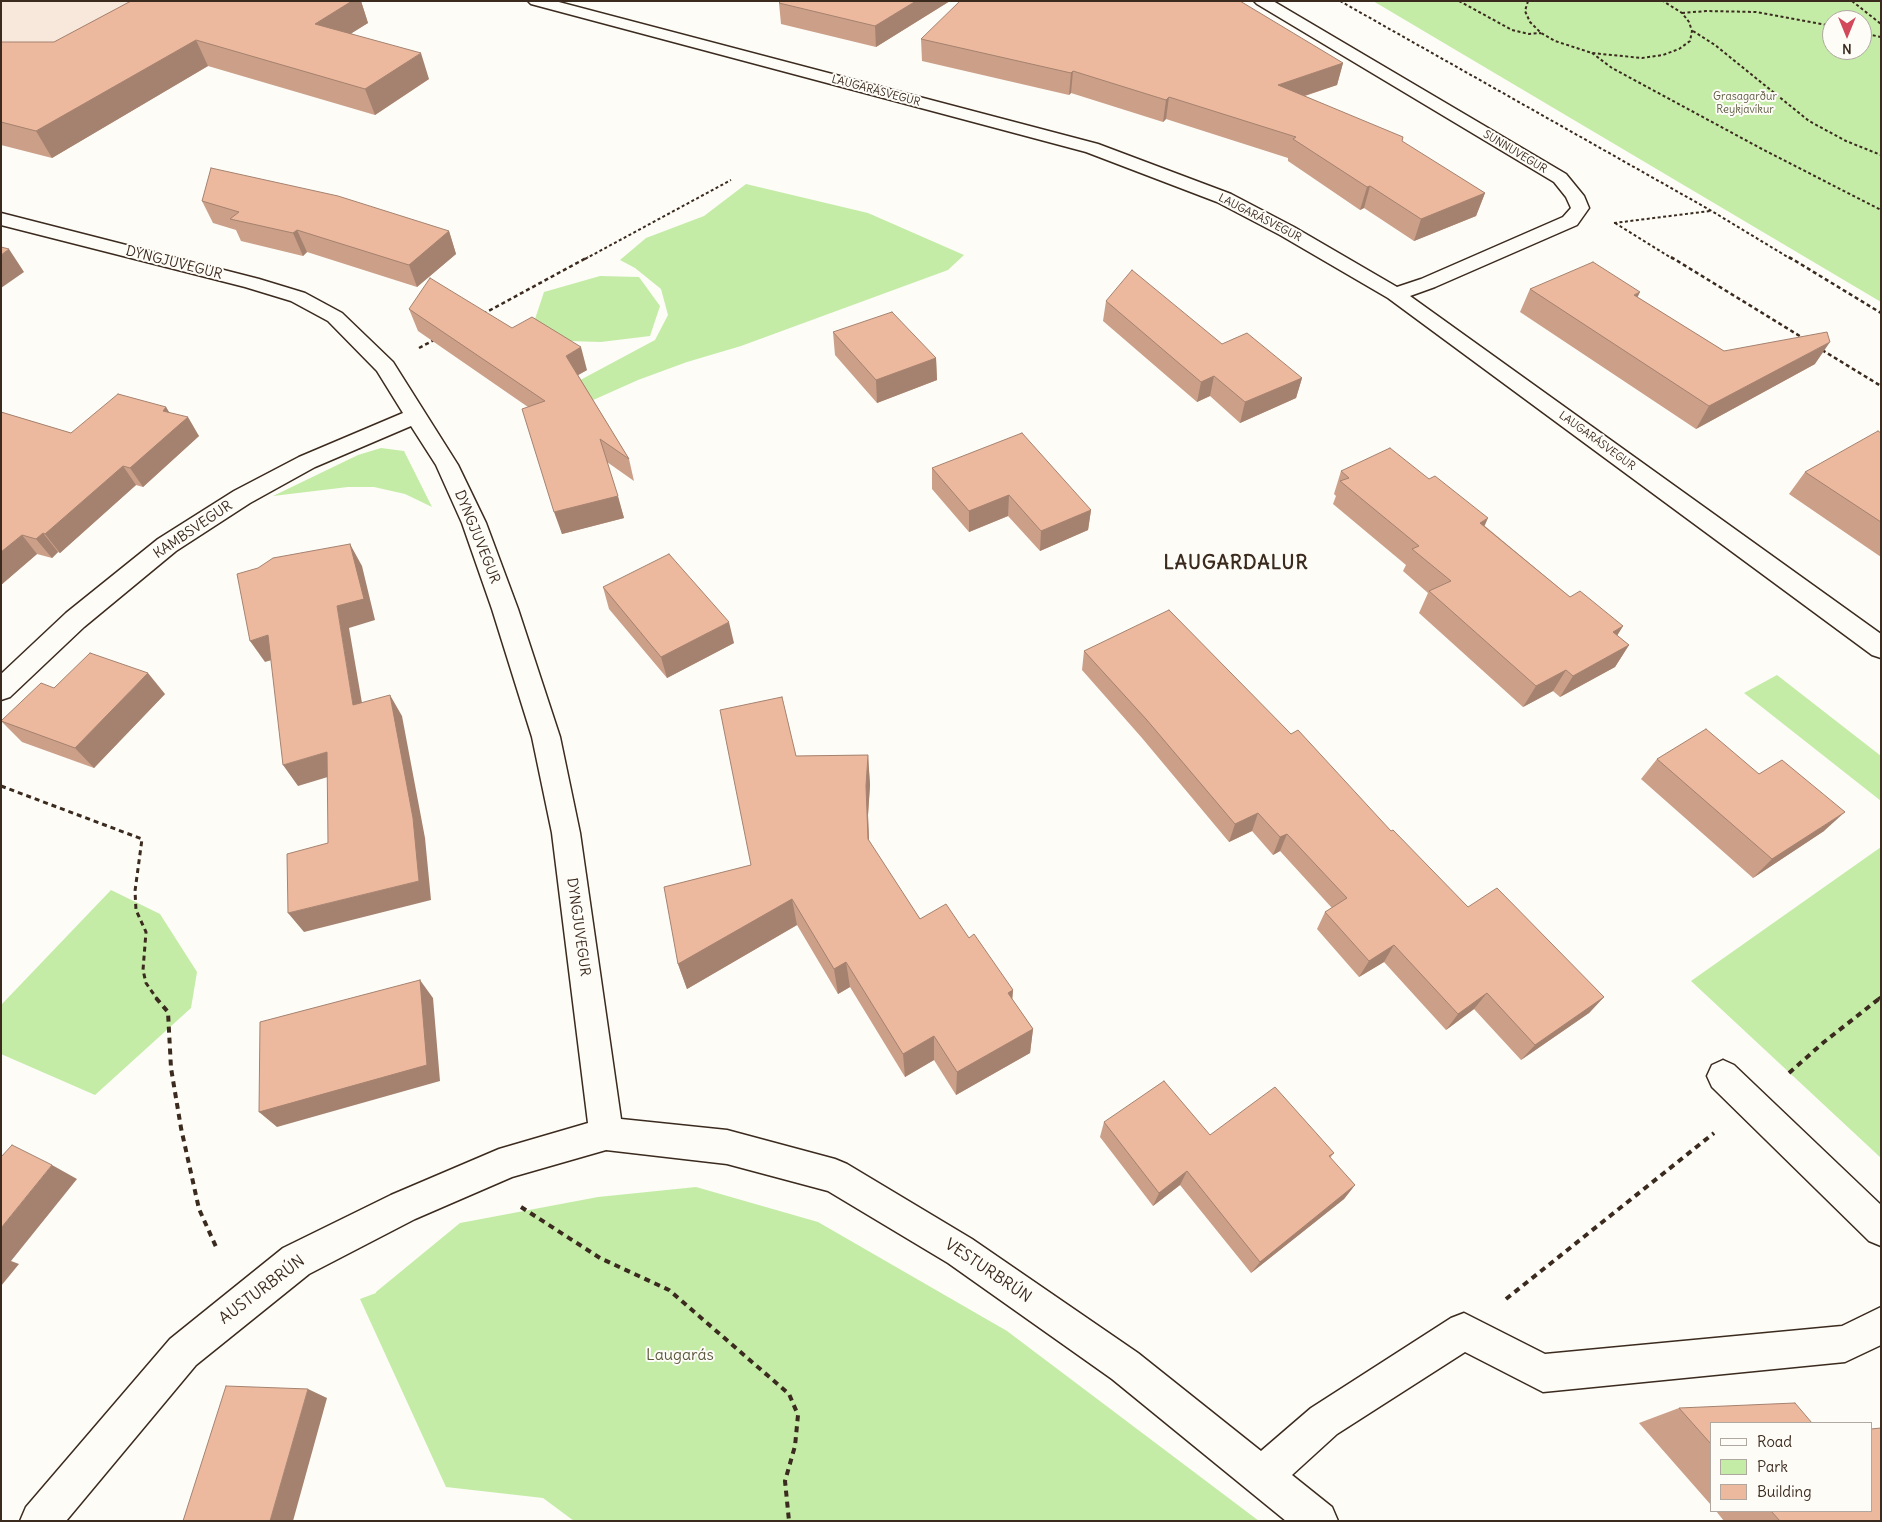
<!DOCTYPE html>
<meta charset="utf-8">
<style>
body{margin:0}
#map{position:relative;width:1882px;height:1522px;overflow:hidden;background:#fdfcf7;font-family:Delius,sans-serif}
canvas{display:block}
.frame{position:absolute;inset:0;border:2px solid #3b2a1e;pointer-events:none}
.legend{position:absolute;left:1710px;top:1422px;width:162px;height:90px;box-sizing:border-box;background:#fdfcf7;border:1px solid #afa8a0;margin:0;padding:6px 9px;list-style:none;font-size:15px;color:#3b2a1e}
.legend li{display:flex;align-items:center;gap:10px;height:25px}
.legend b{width:25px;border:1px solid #afa8a0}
.north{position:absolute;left:1822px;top:10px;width:50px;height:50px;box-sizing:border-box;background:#fdfcf7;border:1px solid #afa8a0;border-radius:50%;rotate:180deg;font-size:14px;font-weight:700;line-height:20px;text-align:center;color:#3b2a1e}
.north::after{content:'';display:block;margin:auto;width:18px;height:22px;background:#d1495b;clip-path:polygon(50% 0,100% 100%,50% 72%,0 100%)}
</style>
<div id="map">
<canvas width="1882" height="1522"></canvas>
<div class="frame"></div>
<ul class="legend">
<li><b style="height:6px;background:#fdfcf7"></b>Road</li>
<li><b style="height:14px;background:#c4eca7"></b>Park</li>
<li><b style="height:14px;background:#ecb99e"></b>Building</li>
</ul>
<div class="north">N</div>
</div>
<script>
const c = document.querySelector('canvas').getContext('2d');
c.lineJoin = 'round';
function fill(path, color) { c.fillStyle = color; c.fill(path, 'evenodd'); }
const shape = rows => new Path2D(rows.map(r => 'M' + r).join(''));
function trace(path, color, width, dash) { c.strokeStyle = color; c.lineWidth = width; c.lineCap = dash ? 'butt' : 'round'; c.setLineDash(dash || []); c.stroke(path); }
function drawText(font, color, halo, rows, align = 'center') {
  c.font = font + ' Delius,sans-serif'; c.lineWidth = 4; c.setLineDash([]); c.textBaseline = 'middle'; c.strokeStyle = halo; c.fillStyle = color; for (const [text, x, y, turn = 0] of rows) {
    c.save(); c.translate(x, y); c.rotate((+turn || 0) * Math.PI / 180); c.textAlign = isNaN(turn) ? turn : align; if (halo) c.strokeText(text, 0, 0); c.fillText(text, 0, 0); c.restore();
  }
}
fill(shape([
 [1,1,192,1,1,109]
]), '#f8e8dc');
fill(shape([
 [1373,1,1881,1,1881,302],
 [1832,20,1862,20,1862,50,1832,50],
 [746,184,868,213,964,255,948,270,741,346,687,362,638,380,591,401,541,401,655,340,668,315,661,289,635,268,620,260,646,238,704,216],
 [600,276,639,277,660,306,650,336,601,342,568,341,533,325,544,292],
 [381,448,404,451,432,507,405,494,374,487,348,487,273,496,358,455],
 [1777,675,1881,756,1881,801,1744,693],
 [1881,847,1881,1158,1691,981],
 [111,890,160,914,197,972,191,1008,95,1095,1,1054,1,1005],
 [696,1187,818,1222,1007,1331,1259,1521,574,1521,543,1498,446,1487,360,1299,376,1293,376,1292,460,1223,598,1197]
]), '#c4eca7');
const minor = shape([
 [528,1,555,1,1098,144,1231,194,1294,227,1397,287,1421,279,1563,217,1571,208,1566,197,1554,182,1257,4,1254,1,1273,1,1566,174,1584,196,1589,208,1577,225,1435,287,1410,296,1881,634,1881,658,1872,655,1388,298,1280,235,1217,202,1086,152,531,4,528,1],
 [1,213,259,279,305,293,342,313,393,362,458,465,486,523,518,609,560,737,580,833,621,1119,727,1130,835,1159,847,1164,972,1239,1138,1353,1261,1451,1311,1408,1451,1318,1464,1313,1545,1354,1842,1326,1881,1307,1881,1345,1845,1362,1543,1392,1465,1352,1337,1434,1292,1475,1332,1507,1338,1521,1286,1521,1112,1379,948,1263,828,1191,727,1164,606,1150,512,1177,415,1219,309,1274,196,1365,66,1521,20,1521,26,1507,170,1339,283,1248,391,1195,499,1149,588,1123,552,833,532,737,492,609,462,523,436,465,411,426,315,467,250,503,176,551,84,627,10,697,1,700,1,674,66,613,158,539,234,491,299,457,403,413,377,371,328,321,291,301,245,287,1,225,1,213],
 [1723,1060,1734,1065,1881,1205,1881,1246,1869,1241,1712,1087,1707,1076,1712,1065,1723,1060]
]);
trace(minor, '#3b2a1e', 3);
trace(shape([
 [1340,1,1710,210,1791,259],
 [1459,1,1512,30,1529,34,1541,33],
 [1528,1,1525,11,1530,22,1541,33,1555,41,1592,53,1642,58,1663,55,1679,49,1690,41,1692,31,1689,22,1682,13,1663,1],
 [1852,1,1881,24],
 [1682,13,1706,11,1756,12,1832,26],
 [1693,31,1715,45,1809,121,1846,141,1881,155],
 [1862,33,1881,37],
 [1592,53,1612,68,1762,149,1881,210],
 [1614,223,1710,211],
 [1615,223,1673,259],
 [585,259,731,180]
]), '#3b2a1e', 2, [3, 2.5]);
trace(shape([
 [1671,257,1803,338],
 [1789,257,1881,313],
 [483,314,588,257],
 [419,348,436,339],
 [1822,350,1881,386]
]), '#3b2a1e', 2.5, [4, 3]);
trace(shape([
 [1,786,142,839,135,891,136,910,146,932,143,970,146,983,157,999],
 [1878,999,1881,997]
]), '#3b2a1e', 3, [5, 4]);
trace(shape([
 [156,998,168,1012,171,1068,181,1128,199,1209,217,1249],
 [1789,1073,1824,1042,1880,998],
 [521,1207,600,1258,669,1290,789,1394,798,1415,795,1446,785,1481,789,1521],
 [1506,1299,1714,1133]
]), '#3b2a1e', 4, [6, 5]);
fill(minor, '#fdfcf7');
fill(shape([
 [131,1,361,1,368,23,351,33,429,79,375,115,208,66,52,158,1,145,1,42,54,42],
 [781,1,950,1,876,47,781,24,779,3],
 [921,39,1343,63,1337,85,1305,96,1402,142,1485,193,1476,216,1414,241,1364,208,1360,210,1288,161,1288,158,1166,119,1163,122,1071,93,1069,95,922,61],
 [202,201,449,231,456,254,417,287,307,252,303,256,241,241,236,230,213,223],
 [1530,289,1637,297,1724,351,1815,364,1696,429,1520,312],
 [1106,301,1222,344,1302,378,1296,398,1240,423,1210,396,1197,402,1103,321],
 [409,309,512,328,587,370,578,375,629,459,634,481,607,462,624,518,562,534,528,407,418,331],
 [833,332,936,358,937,380,877,403,835,355],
 [166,407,169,412,199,436,143,487,136,485,60,553,58,552,52,558,37,554,1,585,1,412,71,433],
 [1881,433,1881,557,1789,494,1805,472],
 [932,468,1091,510,1088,530,1040,551,1008,516,969,532,932,489],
 [1341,471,1485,526,1570,597,1623,626,1617,636,1629,645,1615,667,1560,697,1553,691,1523,707,1419,613,1428,593,1403,571,1406,565,1333,504,1336,496,1334,494],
 [603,587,734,643,667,678,609,609],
 [1084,651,1291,734,1468,907,1604,997,1589,1013,1521,1060,1474,1009,1446,1030,1384,962,1359,977,1317,929,1325,912,1332,908,1280,851,1273,855,1252,831,1229,842,1142,738,1082,670],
 [54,688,165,694,94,768,22,742,1,721],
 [868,755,870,785,868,815,869,842,920,919,969,938,1013,990,1012,999,1033,1029,1030,1053,956,1095,934,1060,905,1077,850,987,838,994,797,925,687,989,678,964,751,865,796,756],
 [1657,759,1824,831,1753,878,1641,779],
 [1104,1122,1210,1135,1334,1153,1330,1158,1355,1185,1344,1199,1251,1273,1180,1185,1153,1206,1100,1137],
 [1679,1408,1711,1423,1711,1505,1639,1423],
 [1716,1511,1871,1511,1881,1521,1724,1521]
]), '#cb9f88');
fill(shape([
 [352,1,361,1,368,23,325,50,315,24],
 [916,1,950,1,876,47,875,26],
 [196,40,208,66,52,158,36,131],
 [421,53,429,79,375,115,365,89],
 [1343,63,1337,85,1273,106,1278,85],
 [1073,71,1071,93,1069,95,1071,73],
 [1169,97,1166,119,1163,122,1166,100],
 [1370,186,1364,208,1360,210,1367,187],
 [1485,193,1476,216,1414,241,1421,219],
 [297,230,307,252,303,256,293,233],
 [449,231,456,254,417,287,409,265],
 [9,249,24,272,1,288,1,255],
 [1640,292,1629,315,1634,295],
 [1830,342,1815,364,1696,429,1709,406],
 [581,347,587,370,573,378,566,356],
 [936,358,937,380,877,403,876,380],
 [1214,376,1210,396,1197,402,1201,382],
 [1302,378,1296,398,1240,423,1245,402],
 [166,407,177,426,188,417,199,436,143,487,130,468,163,411],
 [123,466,136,485,60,553,45,534],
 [1009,495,1008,516,969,532,969,511],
 [618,496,624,518,562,534,554,512],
 [1091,510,1088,530,1040,551,1041,531],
 [1488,518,1478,541,1480,523],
 [43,533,58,552,52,558,36,539],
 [22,535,37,554,1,585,1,552],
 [350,544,362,566,375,620,349,628,366,726,353,705,337,606],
 [729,622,734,643,667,678,661,657],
 [1623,626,1609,648,1613,632],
 [268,635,282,657,265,662,250,641],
 [1629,645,1615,667,1560,697,1573,676],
 [1566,670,1553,691,1523,707,1536,686],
 [148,673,165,694,94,768,75,748],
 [390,695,402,716,425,838,431,900,304,932,288,913,419,881],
 [327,752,341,773,298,786,283,765],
 [868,755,870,785,868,815,870,867,868,839,866,786],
 [1845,812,1824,831,1753,878,1772,859],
 [1258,813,1252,831,1229,842,1235,824],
 [1287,834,1280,851,1273,855,1280,837],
 [792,899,797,925,687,989,678,964],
 [1394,945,1384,962,1359,977,1369,961],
 [846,962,850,987,838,994,834,969],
 [420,980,433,998,440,1081,277,1127,259,1112],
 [1013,990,1011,1015,1008,993],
 [1487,993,1474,1009,1446,1030,1458,1014],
 [1604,997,1589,1013,1521,1060,1535,1045],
 [1033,1029,1030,1053,956,1095,957,1072],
 [934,1036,934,1060,905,1077,903,1054],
 [52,1165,77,1179,11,1261,19,1264,1,1286,1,1228],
 [1187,1171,1180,1185,1153,1206,1159,1193],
 [1355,1185,1344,1199,1251,1273,1260,1262],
 [308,1389,327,1398,293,1521,270,1521]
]), '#a5826f');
const building = shape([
 [131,1,352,1,315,24,421,53,365,89,196,40,36,131,1,122,1,42,54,42,131,1],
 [781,1,916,1,875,26,779,3,781,1],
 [960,1,1240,1,1343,63,1278,85,1403,137,1402,141,1485,193,1421,219,1370,186,1367,187,1293,139,1296,137,1169,97,1166,100,1073,71,1071,73,921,39,960,1],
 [211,168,338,196,449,231,409,265,297,230,293,233,230,219,239,212,202,201,211,168],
 [1,247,9,249,1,255,1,247],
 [1593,262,1640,292,1634,295,1724,351,1827,332,1830,342,1709,406,1530,289,1593,262],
 [1132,270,1222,344,1247,333,1302,378,1245,402,1214,376,1201,382,1106,301,1132,270],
 [430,278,512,328,532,317,581,347,566,356,629,459,600,439,618,496,554,512,522,409,545,401,409,309,430,278],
 [892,312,936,358,876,380,833,332,892,312],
 [118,394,166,407,163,411,188,417,130,468,123,466,45,534,43,533,36,539,22,535,1,552,1,412,71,433,118,394],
 [1878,431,1881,433,1881,522,1805,472,1878,431],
 [1022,433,1091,510,1041,531,1009,495,969,511,932,468,1022,433],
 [1390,448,1429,479,1435,476,1488,518,1480,523,1570,597,1580,591,1623,626,1613,632,1629,645,1573,676,1566,670,1536,686,1429,591,1451,581,1412,549,1419,546,1340,481,1349,478,1341,471,1390,448],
 [350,544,364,599,337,606,353,705,390,695,413,818,419,881,288,913,287,854,328,843,327,752,283,765,268,635,250,641,237,574,258,568,273,558,350,544],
 [669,554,729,622,661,657,603,587,669,554],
 [1169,610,1291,734,1298,730,1391,831,1393,830,1468,907,1497,888,1604,997,1535,1045,1487,993,1458,1014,1394,945,1369,961,1325,912,1347,898,1287,834,1280,837,1258,813,1235,824,1146,719,1084,651,1169,610],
 [90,653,148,673,75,748,1,721,41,683,54,688,90,653],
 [782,697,796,756,868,755,866,786,868,839,920,919,946,904,969,938,974,934,1013,990,1008,993,1033,1029,957,1072,934,1036,903,1054,846,962,834,969,792,899,678,964,664,887,751,865,720,710,782,697],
 [1706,729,1759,774,1782,760,1845,812,1772,859,1657,759,1706,729],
 [420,980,427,1065,259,1112,260,1022,420,980],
 [1164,1081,1210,1135,1275,1087,1334,1153,1329,1156,1355,1185,1260,1262,1187,1171,1159,1193,1104,1122,1164,1081],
 [12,1145,52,1165,1,1228,1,1157,12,1145],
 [226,1386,308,1389,270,1521,183,1521,226,1386],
 [1795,1403,1812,1423,1711,1423,1711,1444,1679,1408,1795,1403],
 [1881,1428,1881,1521,1780,1521,1771,1511,1871,1511,1871,1429,1881,1428]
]);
fill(building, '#ecb99e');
trace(building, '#a5826f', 1);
drawText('11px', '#3b2a1e', '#fdfcf7', [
 ["LAUGARÁSVEGUR",876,91,15],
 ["SUNNUVEGUR",1515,152,31],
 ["LAUGARÁSVEGUR",1260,218,27],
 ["LAUGARÁSVEGUR",1597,441,36]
]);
drawText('11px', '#5d5a40', '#fdfcf7', [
 ["Grasagarður",1745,97],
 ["Reykjavíkur",1745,110]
]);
drawText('14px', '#3b2a1e', '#fdfcf7', [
 ["DYNGJUVEGUR",174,263,14],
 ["KAMBSVEGUR",193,530,-34],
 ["DYNGJUVEGUR",477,537,68],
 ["DYNGJUVEGUR",578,927,82]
]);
drawText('16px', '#3b2a1e', '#fdfcf7', [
 ["VESTURBRÚN",988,1271,34],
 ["AUSTURBRÚN",262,1290,-37]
]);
drawText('16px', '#5d5a40', '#fdfcf7', [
 ["Laugarás",680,1355]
]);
c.letterSpacing = '1px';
drawText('bold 19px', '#3b2a1e', '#fdfcf7', [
 ["LAUGARDALUR",1236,564]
]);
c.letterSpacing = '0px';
</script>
